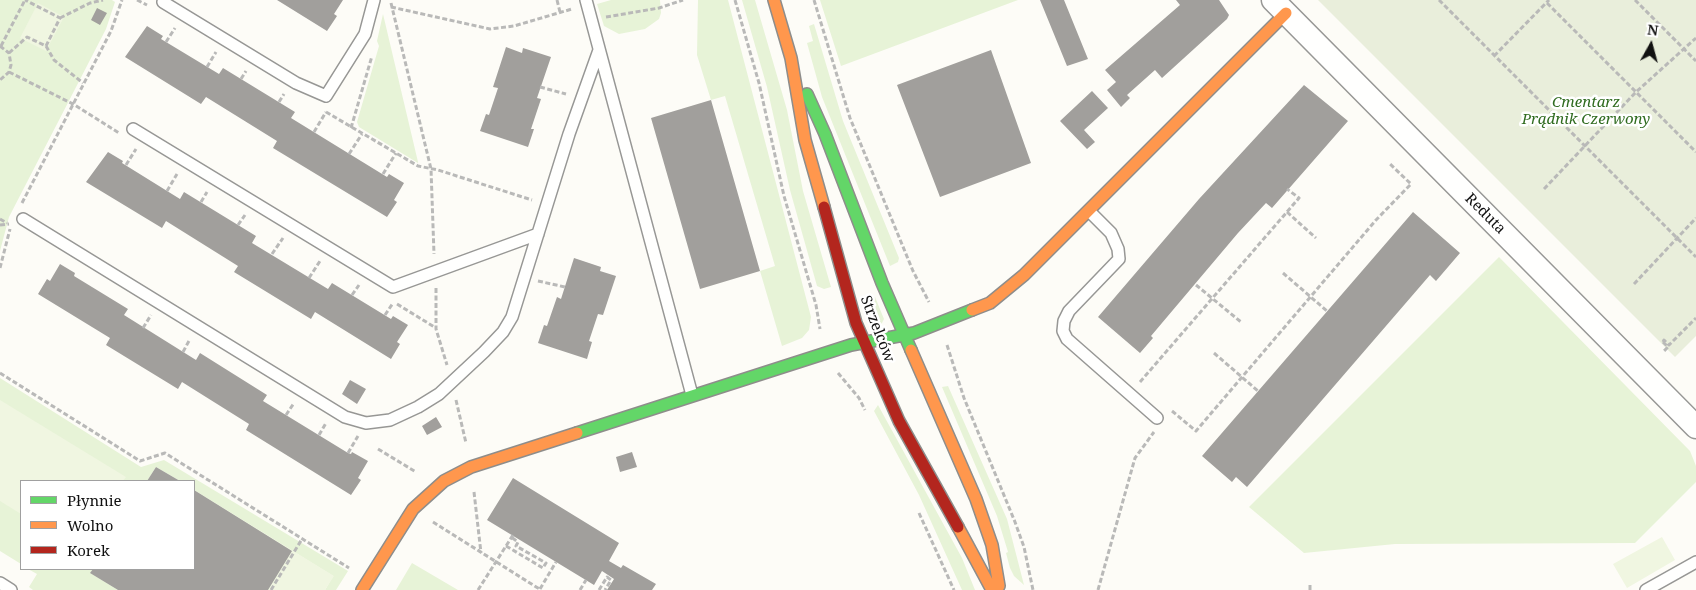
<!DOCTYPE html>
<meta charset="utf-8">
<style>
body{margin:0}
#map{position:relative;width:1696px;height:590px;overflow:hidden;background:#fdfcf7;font-family:"Noto Serif",serif}
canvas{display:block}
.legend{position:absolute;left:20px;top:480px;width:175px;height:90px;box-sizing:border-box;background:#fff;border:1px solid #a0a0a0;margin:0;padding:6px 9px;list-style:none;font-size:15px;color:#111}
.legend li{display:flex;align-items:center;gap:10px;height:25px}
.legend b{width:25px;border:1px solid #a0a0a0}
.north{position:absolute;left:1626px;top:20px;width:50px;height:50px;-webkit-text-stroke:4px #fff;paint-order:stroke;rotate:7deg;font-size:14px;font-weight:700;line-height:20px;text-align:center;color:#111}
.north::after{content:'';display:block;margin:auto;width:18px;height:22px;background:#111;clip-path:polygon(50% 0,100% 100%,50% 72%,0 100%)}
</style>
<div id="map">
<canvas width="1696" height="590"></canvas>
<ul class="legend">
<li><b style="height:6px;background:#63d668"></b>Płynnie</li>
<li><b style="height:6px;background:#ff974d"></b>Wolno</li>
<li><b style="height:6px;background:#b3261e"></b>Korek</li>
</ul>
<div class="north">N</div>
</div>
<script>
const c = document.querySelector('canvas').getContext('2d');
c.lineJoin = 'round';
function fill(path, color) { c.fillStyle = color; c.fill(path, 'evenodd'); }
const shape = rows => new Path2D(rows.map(r => 'M' + r).join(''));
function trace(path, color, width, dash) { c.strokeStyle = color; c.lineWidth = width; c.lineCap = dash ? 'butt' : 'round'; c.setLineDash(dash || []); c.stroke(path); }
function drawText(font, color, halo, rows, align = 'center') {
  c.font = font + ' "Noto Serif",serif'; c.lineWidth = 5; c.setLineDash([]); c.textBaseline = 'middle'; c.strokeStyle = halo; c.fillStyle = color; for (const [text, x, y, turn = 0] of rows) {
    c.save(); c.translate(x, y); c.rotate((+turn || 0) * Math.PI / 180); c.textAlign = isNaN(turn) ? turn : align; if (halo) c.strokeText(text, 0, 0); c.fillText(text, 0, 0); c.restore();
  }
}
fill(shape([
 [0,0,112,0,115,2,106,29,9,217,0,251],
 [611,0,660,0,661,13,659,19,645,29,619,34,604,26,597,4],
 [698,0,728,0,811,317,809,330,802,338,782,346,760,271,775,266,725,96,711,100,697,55],
 [742,0,755,0,787,110,803,191,831,287,824,289,817,286,790,190,767,87],
 [820,0,1018,0,841,66],
 [383,14,418,162,418,163,359,127,357,122,379,46,377,41],
 [814,24,843,121,899,258,898,262,890,266,822,97,807,43,813,41,809,26],
 [1499,257,1690,451,1696,466,1696,482,1635,543,1395,544,1304,553,1249,507],
 [875,297,884,319,880,327,873,328,870,325,862,302],
 [0,378,141,467,164,460,348,571,336,590,325,590,333,576,194,490,194,481,180,481,156,467,147,481,21,481,21,564,0,551],
 [948,386,1007,519,1024,585,1014,576,1010,568,1006,553,1008,552,997,516,942,387],
 [878,405,962,558,975,590,962,590,919,495,874,411],
 [412,563,458,590,396,590],
 [28,569,93,569,91,573,118,590,33,590,29,587,37,574]
]), '#e7f3d7');
fill(shape([
 [1318,0,1696,0,1696,336,1675,357]
]), '#e9eedb');
fill(shape([
 [38,3,64,17,46,51,20,38],
 [0,400,126,477,123,481,21,481,21,514,0,501],
 [194,490,334,576,325,590,118,590,90,573,93,569,194,569],
 [1662,537,1675,560,1627,588,1613,564]
]), '#f0f6e1');
fill(shape([
 [277,0,343,0,334,14,337,16,327,31],
 [1040,0,1064,0,1088,59,1067,66],
 [1176,0,1219,0,1229,15,1227,19,1162,78,1155,70,1127,95,1130,98,1121,107,1107,90,1116,82,1105,70,1180,5],
 [97,8,107,13,100,25,91,20],
 [147,26,163,36,161,39,219,74,223,68,295,112,291,118,387,177,389,174,404,183,394,200,397,202,387,217,273,148,277,141,206,97,201,104,125,57],
 [506,47,522,53,523,48,551,57,537,98,541,99,531,129,534,129,528,147,480,131,486,114,489,115,498,88,493,87],
 [991,50,1031,163,940,197,897,85],
 [1304,85,1348,121,1272,208,1266,203,1238,233,1151,336,1153,338,1140,353,1098,317,1199,199],
 [1092,91,1108,108,1084,130,1095,142,1087,149,1060,121],
 [711,100,760,271,700,289,651,118],
 [108,152,123,161,122,163,180,199,184,192,256,236,252,243,328,289,332,283,391,319,393,316,408,325,397,342,400,344,391,359,315,312,311,319,234,272,238,266,166,221,162,228,86,182],
 [1413,212,1460,253,1436,281,1430,275,1247,487,1236,477,1232,482,1202,456],
 [574,258,601,267,600,271,616,276,603,315,598,314,589,341,592,342,587,359,538,343,544,325,547,326,557,297,561,299],
 [60,264,75,273,74,276,128,309,124,315,196,360,200,353,267,395,263,401,348,453,351,454,352,452,368,461,358,478,361,480,351,495,246,430,249,424,182,382,178,389,106,345,110,338,38,294,47,279,50,281],
 [350,380,366,389,357,404,342,394],
 [436,417,442,427,427,435,422,426],
 [632,452,637,467,620,472,616,457],
 [156,467,180,481,147,481],
 [513,478,619,543,609,561,621,568,623,565,656,584,652,590,607,590,614,579,602,571,594,585,487,520],
 [194,490,292,551,268,590,118,590,90,573,93,569,194,569]
]), '#a19f9c');
const lane = shape([
 [586,0,692,395],
 [163,2,296,83,326,96,365,34,374,0],
 [133,129,393,287,538,234],
 [1089,211,1111,233,1118,249,1119,259,1069,311,1064,321,1063,331,1067,339,1157,418],
 [23,219,345,417,366,423,390,420,418,407,439,394,484,352,503,332,512,317,569,134,599,50],
 [0,583,11,590],
 [1646,590,1696,562]
]);
const street = shape([
 [1273,0,1696,427]
]);
const fast = shape([
 [807,94,825,134,882,283,911,350],
 [577,433,851,345,914,333,972,310]
]);
const slow = shape([
 [774,0,791,58,805,140,824,207],
 [972,310,990,303,1024,275,1286,13],
 [911,350,976,499,992,545,999,586],
 [958,527,992,590],
 [362,590,413,509,444,481,471,467,577,433]
]);
const jam = shape([
 [824,207,856,323,899,421,958,527]
]);
trace(lane, '#979795', 14);
trace(street, '#979795', 25);
trace(fast, '#8e8d8b', 14);
trace(slow, '#8e8d8b', 14);
trace(jam, '#8e8d8b', 14);
trace(shape([
 [137,0,147,5],
 [557,0,560,12],
 [735,0,759,83,784,196,816,305,820,329],
 [814,0,850,118,913,271,929,302],
 [1439,0,1696,257],
 [1635,0,1696,61],
 [391,3,431,169,434,254],
 [1547,3,1696,152],
 [391,7,490,29,514,26,572,9],
 [606,17,659,8,683,0],
 [60,18,90,3,103,0],
 [166,42,175,28],
 [0,46,9,53,11,65,9,72,0,80],
 [1,46,25,0],
 [46,46,54,60,83,83],
 [9,53,27,37,46,46,60,18,25,0],
 [1494,56,1549,0],
 [207,67,216,52],
 [9,72,73,104,119,133],
 [241,79,246,71],
 [540,87,566,94],
 [279,102,284,94],
 [326,112,418,166,438,170,532,200],
 [351,128,372,56],
 [314,132,326,112],
 [349,154,362,134],
 [126,165,136,149],
 [383,174,396,153],
 [1544,189,1636,92,1696,38],
 [167,191,177,174],
 [201,202,207,192],
 [22,203,111,31,122,0],
 [1287,212,1316,238],
 [0,219,7,223],
 [0,225,9,224],
 [238,225,245,215],
 [272,254,283,238],
 [0,268,10,229],
 [1283,273,1327,311],
 [309,278,320,261],
 [538,281,565,287],
 [1634,284,1696,218],
 [1196,285,1241,322],
 [436,288,436,329,447,365],
 [352,295,359,285],
 [397,304,436,328],
 [385,315,393,303],
 [143,328,151,315],
 [1663,342,1664,340,1669,345,1696,318],
 [1663,342,1668,347,1663,352],
 [947,345,964,398,1015,522,1024,547,1033,590],
 [183,352,190,339],
 [1214,353,1258,391],
 [0,373,140,461,165,453,349,568],
 [838,373,859,398,865,410],
 [1140,382,1299,198,1287,189],
 [456,400,466,443],
 [1172,411,1196,431,1376,220,1411,184,1390,164],
 [286,415,294,403],
 [319,435,326,423],
 [378,449,416,472],
 [348,453,358,436],
 [474,492,481,553],
 [919,513,954,590],
 [433,522,541,590],
 [506,546,543,568,546,563,516,546,518,542,511,537],
 [1310,585,1310,590],
 [540,589,556,562],
 [271,590,302,539],
 [478,590,513,535],
 [580,590,586,580],
 [599,590,607,577,611,580,605,590],
 [1098,590,1135,458,1154,432]
]), '#b9b9b8', 3, [5, 2.5]);
trace(lane, '#fffffe', 11);
trace(street, '#fffffe', 22);
trace(fast, '#63d668', 11);
trace(slow, '#ff974d', 11);
trace(jam, '#b3261e', 11);
drawText('italic 15px', '#2f6b1f', '#fff', [
 ["Cmentarz",1586,103],
 ["Prądnik Czerwony",1586,120]
]);
drawText('15px', '#111', '#fff', [
 ["Reduta",1485,214,45],
 ["Strzelców",877,329,69]
]);
</script>
